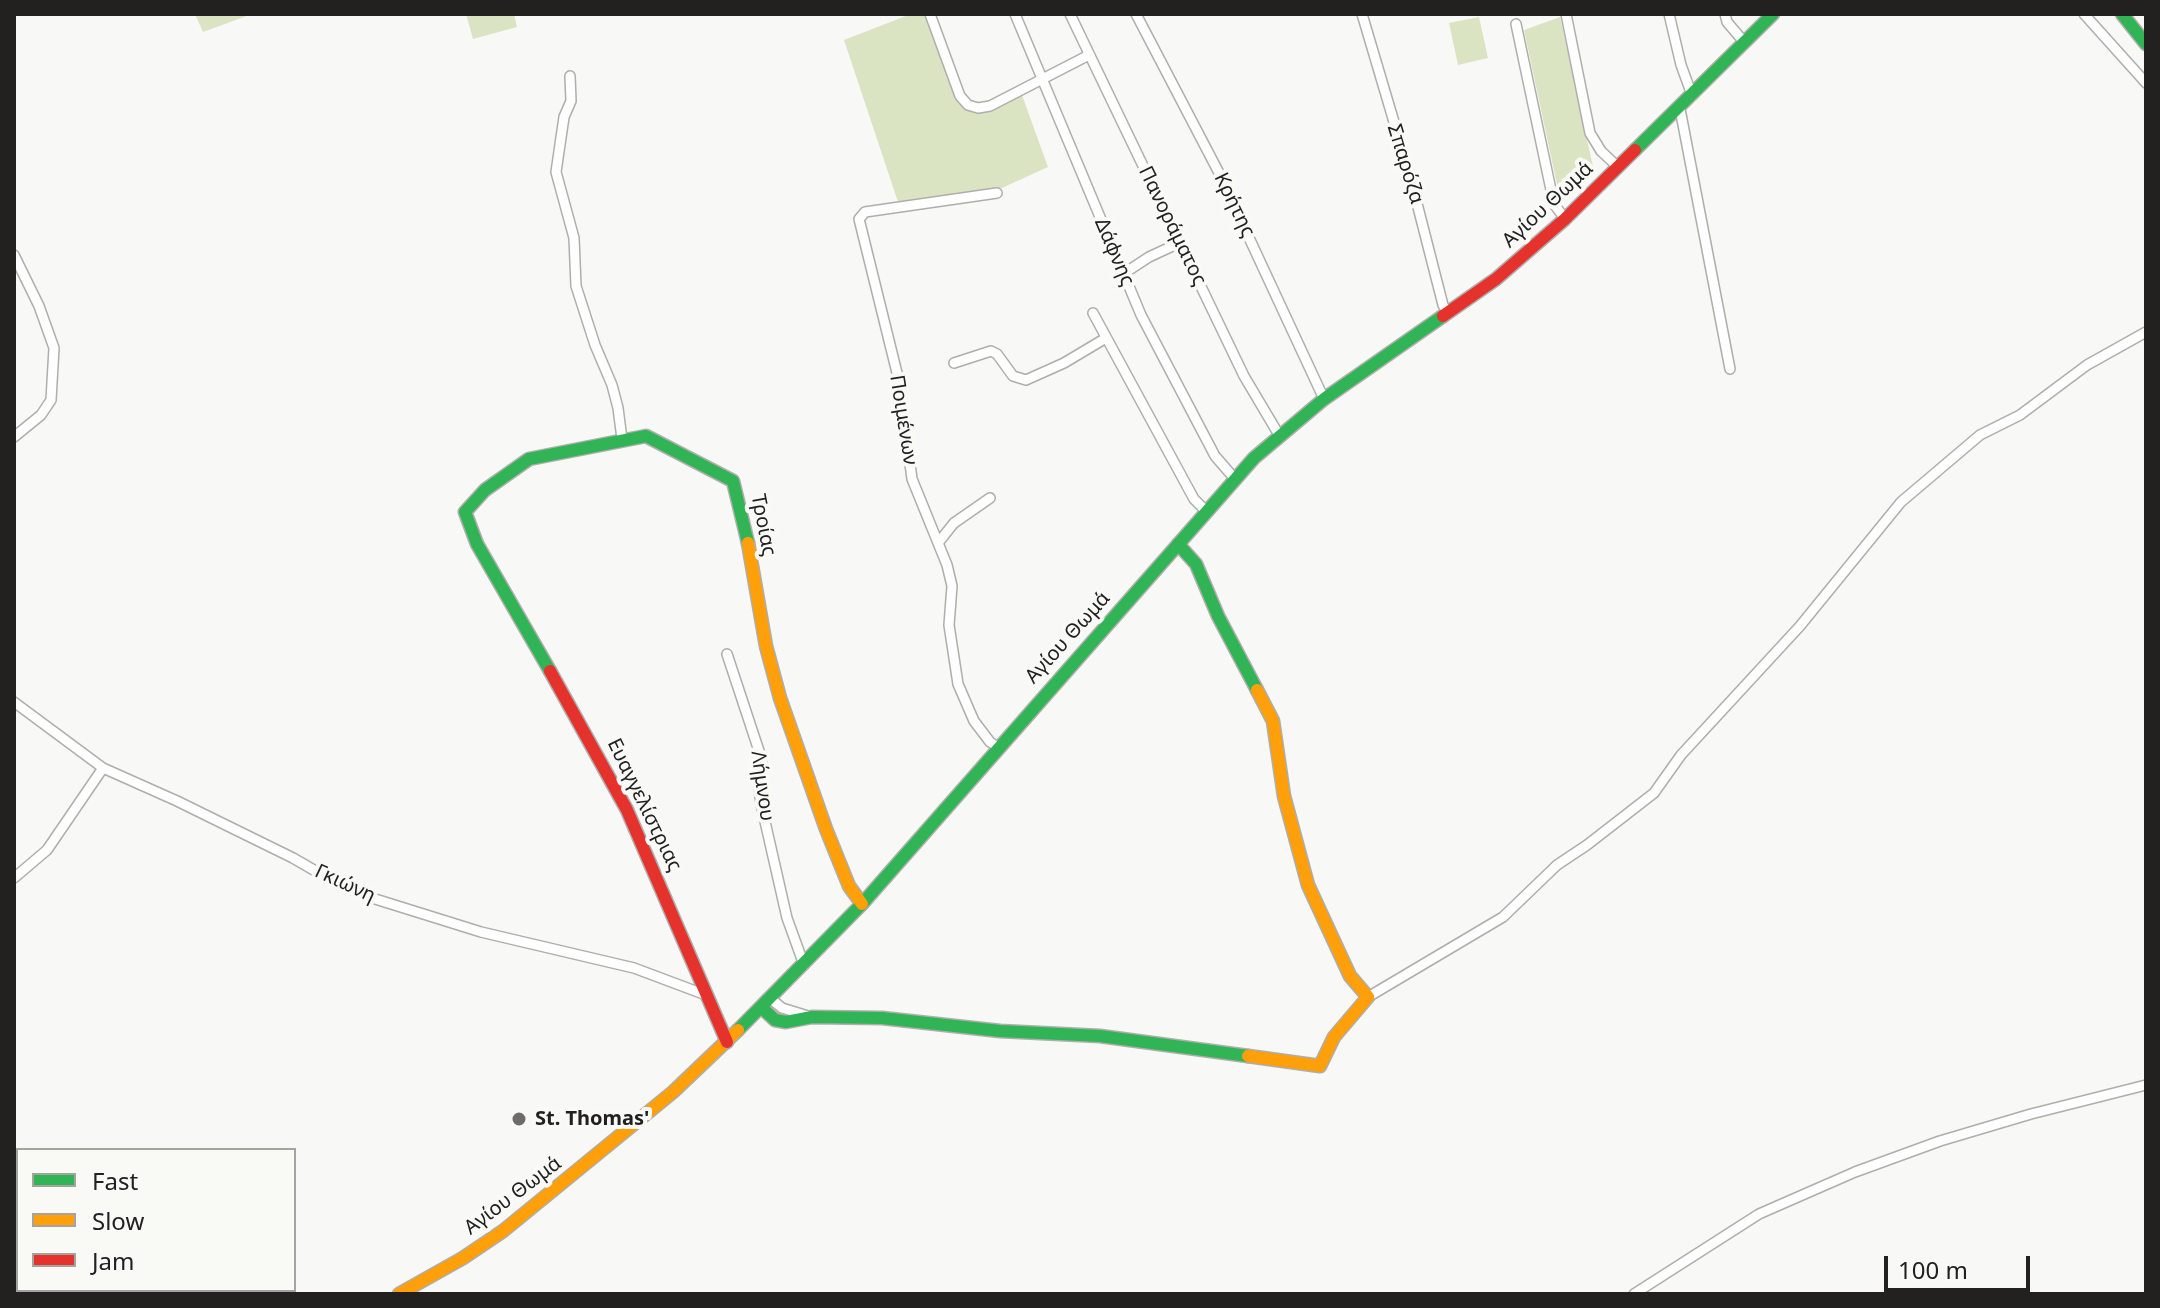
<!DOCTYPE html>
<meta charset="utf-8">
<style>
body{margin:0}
#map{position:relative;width:2160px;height:1308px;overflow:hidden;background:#f8f8f6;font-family:"Noto Sans",sans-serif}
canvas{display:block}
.frame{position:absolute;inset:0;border:16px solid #222120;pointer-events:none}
.legend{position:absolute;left:16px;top:1148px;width:280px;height:144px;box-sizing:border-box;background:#f9f9f5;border:2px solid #a3a3a0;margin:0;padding:10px 14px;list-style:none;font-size:24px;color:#222120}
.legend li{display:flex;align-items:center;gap:16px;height:40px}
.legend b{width:40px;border:2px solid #a3a3a0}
.scale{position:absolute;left:1884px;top:1256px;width:146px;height:36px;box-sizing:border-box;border:4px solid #222120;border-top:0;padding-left:10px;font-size:24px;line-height:28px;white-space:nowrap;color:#222120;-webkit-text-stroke:6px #f9f9f5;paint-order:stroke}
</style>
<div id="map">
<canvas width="2160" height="1308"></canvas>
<div class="frame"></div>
<ul class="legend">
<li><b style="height:10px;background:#30b455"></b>Fast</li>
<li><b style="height:10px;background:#ff9f0a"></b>Slow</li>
<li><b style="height:10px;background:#e5322d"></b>Jam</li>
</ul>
<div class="scale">100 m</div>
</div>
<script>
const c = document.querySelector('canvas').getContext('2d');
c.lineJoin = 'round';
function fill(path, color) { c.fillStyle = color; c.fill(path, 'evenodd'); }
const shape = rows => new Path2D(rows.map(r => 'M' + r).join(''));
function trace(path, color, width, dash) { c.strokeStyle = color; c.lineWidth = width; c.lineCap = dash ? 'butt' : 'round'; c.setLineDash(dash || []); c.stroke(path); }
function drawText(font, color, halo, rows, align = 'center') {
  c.font = font + ' "Noto Sans",sans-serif'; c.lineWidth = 8; c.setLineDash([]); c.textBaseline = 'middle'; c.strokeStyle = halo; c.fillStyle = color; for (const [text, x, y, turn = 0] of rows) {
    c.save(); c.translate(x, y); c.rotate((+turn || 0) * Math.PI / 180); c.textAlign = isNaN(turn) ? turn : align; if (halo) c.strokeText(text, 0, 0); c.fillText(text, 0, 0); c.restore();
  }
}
fill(shape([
 [195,14,252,14,203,32],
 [466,14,514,14,517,27,473,39],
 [911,14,927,14,959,100,969,110,979,114,1022,95,1048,167,993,192,899,205,844,40],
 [1479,17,1488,58,1458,65,1449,23],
 [1560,17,1594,171,1561,203,1524,30]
]), '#dae4c3');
const street = shape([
 [930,14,960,96,968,105,978,108,990,106,1089,55],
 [1015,14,1141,315,1215,456,1235,479],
 [1070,14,1244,376,1279,435],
 [1136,14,1218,171,1324,399],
 [1362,14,1410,176,1443,305,1448,313],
 [1566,14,1590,133,1601,151,1618,167],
 [1669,14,1681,65,1692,95],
 [1725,14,1727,22,1745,43],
 [2084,14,2146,83],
 [1516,24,1554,204,1565,219],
 [570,76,571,101,564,117,556,172,574,238,576,286,595,345,612,385,618,408,622,439],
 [1680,109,1730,369],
 [997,193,865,212,859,219,899,381,912,479,947,565,952,586,949,625,958,684,974,721,990,742,998,747],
 [14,255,39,306,54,348,51,400,41,415,14,437],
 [1123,274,1149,257,1179,243],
 [1093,313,1194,499,1206,511],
 [954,363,991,351,997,354,1013,376,1026,380,1064,363,1106,338],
 [938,543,954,523,990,498],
 [727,654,760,754,762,765,759,789,761,804,787,918,804,965],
 [14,702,103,768,177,801,293,858,338,884,372,898,481,932,634,968,706,995],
 [14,878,47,850,103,768],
 [1368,997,1503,917,1557,865,1587,845,1654,793,1681,755,1800,626,1901,502,1980,435,2020,415,2087,365,2146,332],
 [771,999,782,1008,808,1016],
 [164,1290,165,1294],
 [1634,1294,1759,1214,1855,1172,1940,1141,2031,1114,2146,1085]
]);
const fast = shape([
 [2122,14,2146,44],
 [1635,150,1773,14],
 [1178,544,1196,564,1218,616,1257,690],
 [550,671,477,544,465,512,485,490,529,459,646,436,733,481,748,543],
 [762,1008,775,1020,786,1022,812,1017,882,1018,1000,1031,1100,1036,1248,1056],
 [738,1030,862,904,1254,458,1324,399,1443,316]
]);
const slow = shape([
 [748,543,766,646,780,698,826,829,849,886,862,904],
 [1248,1056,1320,1066,1334,1037,1368,997,1350,976,1308,885,1284,796,1273,721,1257,690],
 [399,1294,463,1258,503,1231,673,1092,738,1030]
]);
const jam = shape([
 [1443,316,1496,279,1565,219,1635,150],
 [550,671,627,810,727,1042]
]);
trace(street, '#aeaeac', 12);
trace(fast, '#aeaeac', 15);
trace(slow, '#aeaeac', 15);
trace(jam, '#aeaeac', 15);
trace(street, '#fefefe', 9);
trace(fast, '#30b455', 12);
trace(slow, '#ff9f0a', 12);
trace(jam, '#e5322d', 12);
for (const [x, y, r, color] of [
 [519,1119,8,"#6d6c6b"]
]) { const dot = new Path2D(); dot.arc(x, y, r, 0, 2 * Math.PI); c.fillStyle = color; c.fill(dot); trace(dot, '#f9f9f5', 3); }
drawText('20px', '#222120', '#f9f9f5', [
 ["Σπαρόζα",1405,164,73],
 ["Κρήτης",1234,205,64],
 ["Αγίου Θωμά",1548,205,-43],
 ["Πανοράματος",1172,226,64],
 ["Δάφνης",1114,252,67],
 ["Ποιμένων",903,420,81],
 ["Τροίας",763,525,79],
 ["Αγίου Θωμά",1068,638,-48],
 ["Λήμνου",762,786,82],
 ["Ευαγγελίστριας",644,805,64],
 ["Γκιώνη",345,884,25],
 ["Αγίου Θωμά",513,1196,-37]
]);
drawText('bold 20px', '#222120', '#f9f9f5', [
 ["St. Thomas'",535,1119]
], 'left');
</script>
